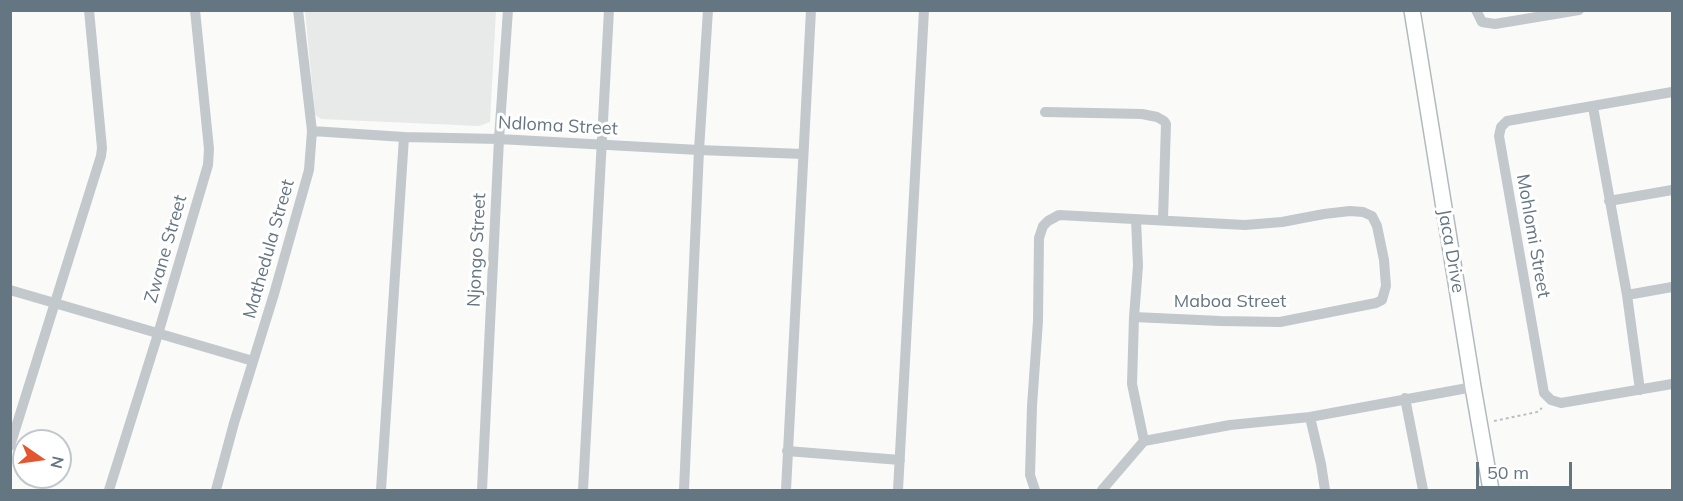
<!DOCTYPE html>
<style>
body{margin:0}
#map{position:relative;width:1683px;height:501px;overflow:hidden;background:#fafaf8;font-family:Mulish,sans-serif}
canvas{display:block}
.frame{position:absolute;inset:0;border:12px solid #657683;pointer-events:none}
.north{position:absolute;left:12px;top:429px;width:60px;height:60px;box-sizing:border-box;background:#fff;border:2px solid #c1c8cd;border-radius:50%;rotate:103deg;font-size:16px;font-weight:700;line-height:24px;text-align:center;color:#657683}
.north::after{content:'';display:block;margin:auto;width:21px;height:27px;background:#e4572e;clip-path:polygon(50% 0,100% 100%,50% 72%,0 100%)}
.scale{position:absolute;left:1476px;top:462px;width:96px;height:27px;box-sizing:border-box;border:3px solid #657683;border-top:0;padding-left:8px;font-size:18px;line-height:21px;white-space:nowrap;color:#657683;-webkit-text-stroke:4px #fff;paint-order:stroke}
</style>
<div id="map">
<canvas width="1683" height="501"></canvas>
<div class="frame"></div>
<div class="north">N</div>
<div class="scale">50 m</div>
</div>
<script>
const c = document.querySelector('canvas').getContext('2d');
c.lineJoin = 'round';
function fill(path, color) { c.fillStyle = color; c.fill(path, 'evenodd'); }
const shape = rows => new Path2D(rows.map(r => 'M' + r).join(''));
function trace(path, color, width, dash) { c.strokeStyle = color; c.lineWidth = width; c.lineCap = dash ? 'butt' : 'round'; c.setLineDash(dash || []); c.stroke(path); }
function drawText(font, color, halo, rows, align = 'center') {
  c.font = font + ' Mulish,sans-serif'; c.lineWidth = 6; c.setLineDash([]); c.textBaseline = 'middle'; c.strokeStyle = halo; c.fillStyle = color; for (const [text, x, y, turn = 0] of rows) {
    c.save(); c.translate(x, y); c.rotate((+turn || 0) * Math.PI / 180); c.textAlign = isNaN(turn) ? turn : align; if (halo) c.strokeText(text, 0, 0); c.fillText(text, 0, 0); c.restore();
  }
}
fill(shape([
 [305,11,496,11,490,122,479,126,321,119,315,115]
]), '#e8e9e9');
const secondary = shape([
 [1412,10,1473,387,1491,490]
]);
trace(secondary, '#b3babf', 18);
trace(shape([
 [1494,421,1537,412,1542,408]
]), '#bbbfc2', 2, [3, 3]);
trace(shape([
 [1476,10,1482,22,1495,24,1579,10],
 [1672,92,1507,121,1501,127,1499,136,1544,393,1551,400,1561,403,1672,384],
 [1593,107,1627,295,1640,390],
 [1045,112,1142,114,1157,117,1164,121,1166,124,1163,219],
 [312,131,404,137,499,139,699,150,803,154],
 [1609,201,1672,190],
 [1136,219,1138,266,1134,317,1132,384,1144,441],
 [10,290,253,361],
 [1627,295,1672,287],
 [1405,398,1423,490],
 [1310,417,1321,464,1325,490],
 [10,446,101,156,102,148,89,10],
 [787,451,900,460],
 [109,490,158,334,208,165,209,149,195,10],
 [216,490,234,423,274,294,309,170,312,131,298,10],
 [381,490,404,137],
 [482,490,499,139,508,10],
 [583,490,609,10],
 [684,490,699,150,708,10],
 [786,490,811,10],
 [898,490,924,10],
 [1035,490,1030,475,1032,406,1038,321,1039,238,1043,226,1048,221,1059,215,1245,225,1282,222,1324,214,1350,211,1363,212,1372,216,1377,226,1384,260,1386,286,1382,300,1376,303,1280,322,1220,321,1134,317],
 [1102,490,1144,441,1230,425,1310,417,1473,387]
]), '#c3c8cc', 10);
trace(secondary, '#fff', 15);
drawText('18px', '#657683', '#fff', [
 ["Ndloma Street",558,126,3],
 ["Mohlomi Street",1533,236,80],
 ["Zwane Street",166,249,-74],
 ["Mathedula Street",269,249,-74],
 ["Njongo Street",477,250,-87],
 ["Jaca Drive",1451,251,80],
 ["Maboa Street",1230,302]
]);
</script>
